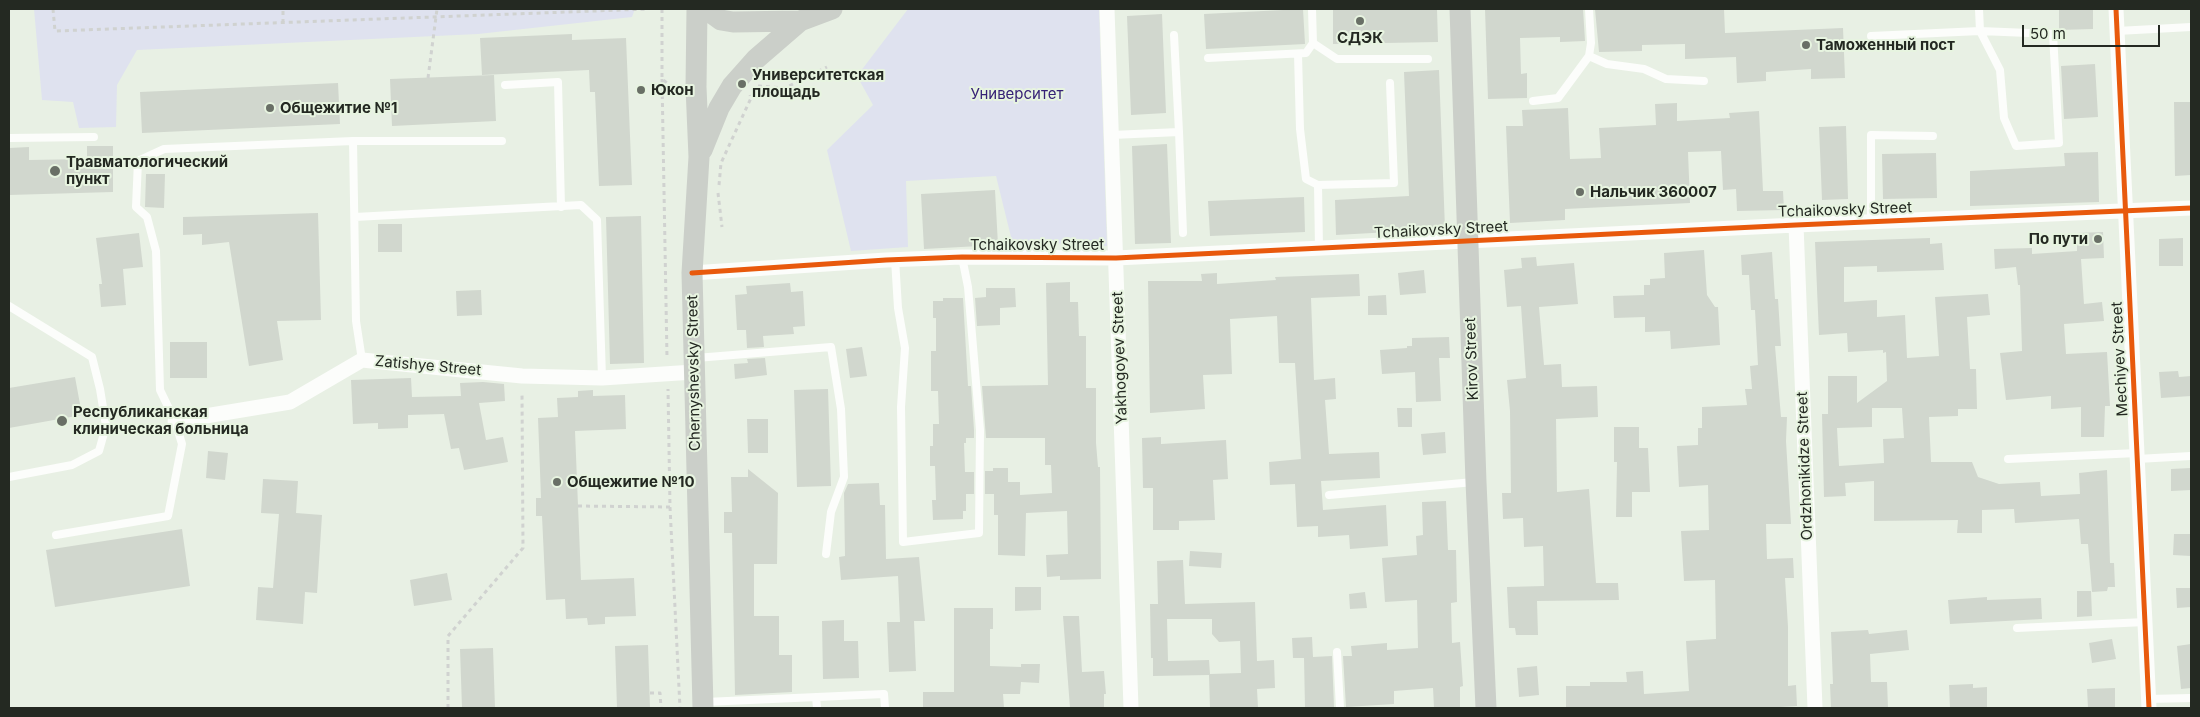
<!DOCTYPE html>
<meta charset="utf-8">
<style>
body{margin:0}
#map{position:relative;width:2200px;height:717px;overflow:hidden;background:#e8f0e4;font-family:Inter,sans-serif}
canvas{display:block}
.frame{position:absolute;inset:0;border:10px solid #242922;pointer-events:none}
.scale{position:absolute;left:2022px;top:25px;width:138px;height:22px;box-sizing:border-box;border:2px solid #242922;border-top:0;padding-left:6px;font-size:15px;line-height:18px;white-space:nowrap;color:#242922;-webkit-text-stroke:4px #e7f4e0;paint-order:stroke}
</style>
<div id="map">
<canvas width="2200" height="717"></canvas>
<div class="frame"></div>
<div class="scale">50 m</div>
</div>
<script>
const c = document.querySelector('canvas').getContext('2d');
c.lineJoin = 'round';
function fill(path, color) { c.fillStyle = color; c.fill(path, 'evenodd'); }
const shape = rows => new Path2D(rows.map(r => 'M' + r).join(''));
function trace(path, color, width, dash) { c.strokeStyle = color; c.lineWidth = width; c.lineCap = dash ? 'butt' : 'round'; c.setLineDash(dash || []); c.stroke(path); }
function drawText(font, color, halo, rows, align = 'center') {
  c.font = font + ' Inter,sans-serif'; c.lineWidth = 4; c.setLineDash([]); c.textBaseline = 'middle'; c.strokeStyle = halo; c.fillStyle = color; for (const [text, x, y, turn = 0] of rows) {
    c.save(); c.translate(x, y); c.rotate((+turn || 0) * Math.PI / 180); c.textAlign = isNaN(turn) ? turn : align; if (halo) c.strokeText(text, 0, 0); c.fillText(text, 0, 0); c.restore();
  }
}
fill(shape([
 [34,9,635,9,632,17,478,34,137,50,117,85,116,127,79,128,73,102,42,100],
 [908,9,1099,9,1107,246,1012,241,996,176,906,181,908,247,851,251,827,150,873,105,857,76]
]), '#dfe2ef');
fill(shape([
 [1303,9,1305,44,1206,49,1204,14],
 [1333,9,1437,9,1438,42,1333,44],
 [1485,9,1583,9,1585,41,1560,42,1560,37,1520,38,1521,74,1527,73,1527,98,1488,99],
 [1595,9,1724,9,1725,33,1843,28,1845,78,1811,79,1811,69,1766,72,1766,81,1737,83,1736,57,1685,59,1685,44,1642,45,1642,51,1599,52],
 [2059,9,2093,9,2093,29,2059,30],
 [1162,14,1166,113,1131,115,1127,16],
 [572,34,572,40,626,38,632,185,599,186,595,92,590,92,589,70,482,75,480,38],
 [2095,64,2098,117,2064,119,2061,66],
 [1439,70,1445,229,1336,235,1335,200,1409,196,1404,72],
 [494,75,496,121,392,126,390,79],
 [338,83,340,124,142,133,140,92],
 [2174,102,2191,102,2191,175,2175,176],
 [1677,103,1677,121,1730,118,1729,113,1759,111,1763,191,1783,191,1784,210,1737,211,1736,189,1723,190,1721,151,1688,152,1690,203,1565,209,1565,220,1510,223,1506,126,1523,126,1522,110,1568,108,1570,159,1601,158,1599,128,1656,125,1655,104],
 [1846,126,1848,199,1822,200,1819,127],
 [1167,144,1171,243,1135,244,1132,146],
 [87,146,113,146,113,192,9,195,9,148,29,147,29,160,87,159],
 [2098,152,2099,202,1970,206,1970,171,2065,166,2064,153],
 [1936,153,1937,198,1883,199,1882,154],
 [146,174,165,174,164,208,145,207],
 [995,190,998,245,924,249,921,194],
 [1304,197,1305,232,1210,236,1208,201],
 [318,213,321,320,277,321,283,360,249,366,229,242,202,245,202,234,183,235,183,217],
 [641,216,644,363,610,364,606,217],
 [378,224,402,224,402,252,378,252],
 [2103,232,2104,258,2081,259,2084,304,2102,302,2104,321,2064,324,2066,354,2107,352,2110,406,2105,406,2104,437,2081,437,2081,407,2051,409,2051,396,2006,400,2000,353,2022,351,2020,285,2018,285,2016,267,1995,269,1994,249,2032,248,2032,254,2077,251,2077,233],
 [139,233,143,267,123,269,126,305,101,307,99,284,102,284,96,238],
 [1930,238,1930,244,1942,243,1944,270,1877,272,1877,266,1844,267,1844,302,1877,300,1877,317,1905,315,1907,358,1939,356,1935,297,1988,294,1990,315,1967,317,1970,369,1976,369,1977,409,1958,409,1958,416,1929,417,1931,462,1972,462,1978,477,1999,484,2040,482,2041,496,2080,494,2079,473,2107,470,2110,563,2114,563,2115,587,2108,587,2107,591,2092,592,2088,544,2081,544,2079,519,2015,523,2014,509,1982,510,1982,533,1957,533,1958,520,1874,521,1874,481,1845,483,1846,496,1824,497,1822,414,1828,414,1828,376,1857,376,1857,403,1887,381,1886,352,1883,353,1883,350,1848,352,1847,333,1819,335,1815,242],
 [1872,408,1902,408,1904,438,1883,439,1884,463,1839,466,1837,428,1872,427],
 [2183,238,2183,266,2159,266,2159,239],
 [1704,250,1707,295,1715,307,1718,307,1720,345,1671,349,1670,331,1645,332,1645,317,1614,318,1613,296,1644,295,1644,285,1650,285,1650,279,1665,278,1664,253],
 [1772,252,1775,299,1778,299,1781,346,1775,346,1781,417,1787,417,1786,441,1791,524,1766,524,1767,559,1793,558,1794,578,1785,578,1788,627,1788,686,1796,685,1797,706,1764,708,1566,708,1566,686,1590,686,1590,682,1627,682,1626,672,1643,671,1644,694,1689,691,1686,641,1716,639,1715,580,1684,581,1681,531,1709,530,1708,485,1679,487,1677,446,1698,445,1698,428,1702,428,1702,407,1747,405,1745,389,1752,389,1750,366,1758,365,1755,310,1751,310,1749,275,1742,275,1741,255],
 [1536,257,1537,266,1574,263,1578,304,1539,307,1544,365,1561,364,1562,387,1597,386,1598,417,1556,419,1557,492,1589,489,1596,583,1618,583,1619,600,1537,601,1538,635,1516,635,1515,628,1509,628,1507,587,1544,586,1543,546,1524,547,1523,518,1503,519,1502,493,1511,493,1510,411,1507,380,1526,378,1521,306,1507,307,1504,270,1522,268,1521,258],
 [1424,270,1426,293,1400,295,1398,273],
 [1217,273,1217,284,1276,280,1275,277,1359,274,1360,296,1311,298,1314,380,1335,378,1336,399,1325,400,1329,454,1379,452,1380,478,1321,481,1323,510,1386,505,1388,546,1350,549,1349,535,1318,537,1318,526,1297,527,1295,484,1270,485,1269,462,1301,459,1295,363,1279,363,1277,316,1230,319,1232,374,1203,375,1205,409,1150,413,1148,281,1202,281,1201,274],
 [1070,282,1070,302,1078,302,1079,336,1086,336,1086,388,1096,388,1096,443,1098,467,1100,467,1101,579,1060,580,1060,576,1047,577,1046,555,1068,554,1067,511,1026,513,1025,556,998,555,998,515,994,515,994,494,985,494,985,471,993,471,993,468,1008,468,1008,482,1020,482,1020,495,1052,493,1051,465,1045,465,1045,438,986,438,982,386,1048,385,1046,283],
 [790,283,791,292,803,291,805,326,793,327,794,334,763,336,764,347,747,348,746,330,737,330,735,295,747,294,746,286],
 [986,288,1015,288,1016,307,1000,308,1000,325,977,326,975,298,986,297],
 [481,290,482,315,457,316,456,291],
 [1386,295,1387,315,1368,315,1368,296],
 [943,298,963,298,968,386,971,386,974,430,974,438,966,438,966,443,964,443,965,472,974,472,974,494,966,494,966,511,963,511,963,519,933,520,932,500,936,500,935,466,930,466,930,446,933,446,933,424,939,424,938,391,931,391,931,351,936,351,936,318,933,318,933,301,943,301],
 [1449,337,1450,358,1439,358,1441,401,1416,402,1415,372,1382,374,1380,350,1407,348,1407,346,1412,346,1412,338],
 [170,342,207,342,207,378,170,378],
 [862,347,867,376,850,378,846,349],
 [765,358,767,375,735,379,734,364,748,363,747,359],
 [2178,371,2179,377,2191,376,2191,396,2161,398,2159,372],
 [75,377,82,415,9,428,9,388],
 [411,378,412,397,461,396,460,383,483,382,504,384,505,401,479,403,486,440,503,437,508,462,464,470,459,448,451,449,444,414,408,415,408,428,378,429,378,423,353,424,351,380],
 [828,389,831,486,797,487,794,390],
 [593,390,593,396,625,395,626,429,575,431,581,580,634,578,636,616,605,617,605,624,588,625,587,618,566,619,565,599,546,600,542,516,536,516,536,498,541,498,538,418,558,417,557,398,578,397,578,391],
 [1397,408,1412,408,1412,427,1398,427],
 [747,419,768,419,768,453,748,453],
 [1614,427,1639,427,1639,448,1648,448,1650,492,1632,492,1632,517,1616,517,1617,462,1614,462],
 [1445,432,1446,453,1423,455,1421,434],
 [1161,437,1161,444,1226,440,1228,479,1213,480,1215,520,1179,521,1179,530,1153,530,1153,488,1143,488,1142,438],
 [208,451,228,453,225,480,206,478],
 [2191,468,2191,490,2171,491,2171,469],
 [748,469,778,493,777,564,754,564,754,616,779,616,779,655,792,655,792,692,735,695,732,533,724,533,724,512,732,512,731,477,748,477],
 [263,479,298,481,296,513,322,515,317,593,305,592,303,624,256,620,258,587,273,588,279,514,261,513],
 [879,483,880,505,885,505,886,559,919,557,925,621,914,621,916,671,889,672,887,622,900,622,898,576,841,580,839,557,845,556,844,493,848,484],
 [1446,501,1448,550,1456,550,1457,602,1451,603,1452,643,1460,642,1463,686,1460,687,1460,708,1434,708,1433,688,1394,691,1394,704,1346,707,1343,656,1352,656,1351,646,1387,643,1387,650,1418,648,1417,600,1385,602,1382,558,1417,555,1416,536,1423,535,1422,502],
 [182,529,190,586,55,607,46,550],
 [2174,534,2191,534,2191,556,2173,555],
 [1190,551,1222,553,1221,568,1189,566],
 [1183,560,1185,604,1255,602,1257,661,1274,660,1275,688,1257,689,1258,708,1210,708,1209,675,1153,676,1153,658,1151,658,1150,604,1158,604,1157,561],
 [1167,619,1212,619,1212,634,1219,642,1240,641,1241,673,1210,674,1209,660,1168,661],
 [447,573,452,600,414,606,410,580],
 [1015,587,1041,587,1041,610,1015,611],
 [2176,588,2191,588,2191,607,2177,608],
 [2077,591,2091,591,2092,616,2077,617],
 [1365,592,1367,608,1350,609,1349,594],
 [1987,597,1987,600,2041,598,2042,619,1950,624,1948,600],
 [954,608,993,608,993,629,990,629,990,666,1021,667,1021,664,1040,664,1039,683,1021,682,1020,694,1003,694,1004,708,923,708,923,692,954,692],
 [1063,616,1079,616,1082,672,1104,671,1106,694,1104,694,1104,708,1070,708],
 [844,620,844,641,858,641,859,678,823,679,822,621],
 [1868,630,1869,634,1907,630,1909,650,1870,654,1871,682,1887,682,1888,708,1831,708,1830,684,1833,684,1831,632],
 [1312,637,1313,657,1332,656,1334,707,1305,708,1304,658,1293,658,1292,638],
 [2112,639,2116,659,2092,663,2089,643],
 [2191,644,2191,688,2181,689,2177,646],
 [648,645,650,708,617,708,615,646],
 [493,648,495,708,462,708,460,649],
 [1537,666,1539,695,1519,697,1517,668],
 [1973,684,1973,688,1987,687,1987,708,1950,708,1949,685],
 [2115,688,2115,708,2088,708,2087,689]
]), '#d1d7ce');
trace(shape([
 [53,9,55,31,648,9],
 [662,9,662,79,672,87],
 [283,23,283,9],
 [428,78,437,9],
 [662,79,667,358],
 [758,86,785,88,827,67],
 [719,185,721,163,751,98,750,95],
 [718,193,722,227],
 [578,506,670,507,668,389],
 [670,507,680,708],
 [650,693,660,693,661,708],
 [448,708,448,636,523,548,522,392]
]), '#d0d2d0', 3, [4, 4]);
trace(shape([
 [1980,31,2053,34,2059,143,2016,146,2004,118,2000,70,1980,31],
 [2117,31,2191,27],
 [1871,36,1980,31,1979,9],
 [1313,43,1337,59,1428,59],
 [1298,54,1300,129,1306,179,1318,185,1319,248],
 [1589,56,1607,64,1644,69,1666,79,1704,81],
 [1208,58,1306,53,1313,43,1312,9],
 [505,85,558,82,561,207],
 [1533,101,1558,98,1589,56,1591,43,1589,9],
 [1179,132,1183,233],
 [1112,135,1179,132,1174,35],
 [9,138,94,137],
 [1318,185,1394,183,1390,83],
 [355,217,581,205,597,220,602,378],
 [1871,222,1871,135,1933,136],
 [895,259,898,308,905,348,901,407,903,542,979,533,980,430,968,287,962,257],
 [9,306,92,357,100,389,106,426,99,451,72,465,9,477],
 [696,358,831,347,841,409,844,477,831,512,826,554],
 [362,360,356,321,353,141,502,141],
 [2008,459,2137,453],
 [2137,459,2191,456],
 [1329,495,1474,482],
 [56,535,168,516,182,444,175,421,160,390,156,251,147,217,136,207,138,161,164,149,353,141],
 [2017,628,2145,622],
 [1337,652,1340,708],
 [816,697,817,708],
 [2148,699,2191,698],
 [705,702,884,694,885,708]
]), '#fcfdfb', 8);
trace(shape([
 [1107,9,1131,708],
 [2116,9,2149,708],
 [1796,225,1815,708],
 [692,273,886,260,962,257,1116,258,1796,225,2191,208],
 [175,421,290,402,362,360,522,376,602,378,694,372]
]), '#fcfdfb', 15);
trace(shape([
 [697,9,696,87,699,157,692,273,703,708],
 [706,9,721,20,733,22,800,21,832,9],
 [1460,9,1476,482,1486,708],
 [702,150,719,108,732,86,756,59,800,21]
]), '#cbcfc9', 21);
trace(shape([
 [2116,9,2149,708],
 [692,273,886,260,962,257,1116,258,1796,225,2191,208]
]), '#e8590c', 5);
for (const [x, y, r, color] of [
 [1360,21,5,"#696f66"],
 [1806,45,5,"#696f66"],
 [742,84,5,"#696f66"],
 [641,90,5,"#696f66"],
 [270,108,5,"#696f66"],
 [55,171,6,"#696f66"],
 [1580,192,5,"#696f66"],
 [2098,239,5,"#696f66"],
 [62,421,6,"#696f66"],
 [557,482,5,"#696f66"]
]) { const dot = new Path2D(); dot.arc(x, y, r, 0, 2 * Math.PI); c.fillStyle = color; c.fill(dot); trace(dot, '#e7f4e0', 2); }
drawText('bold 15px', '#242922', '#e7f4e0', [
 ["СДЭК",1360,38,"center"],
 ["Таможенный пост",1816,45],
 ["Университетская",752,75],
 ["площадь",752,92],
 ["Юкон",651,90],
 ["Общежитие №1",280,108],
 ["Травматологический",66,162],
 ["пункт",66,179],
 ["Нальчик 360007",1590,192],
 ["По пути",2088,239,"right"],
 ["Республиканская",73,412],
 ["клиническая больница",73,429],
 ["Общежитие №10",567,482]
], 'left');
drawText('15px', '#362276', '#e7f4e0', [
 ["Университет",1017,94]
]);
drawText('15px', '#242922', '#e7f4e0', [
 ["Tchaikovsky Street",1845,210,-2],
 ["Tchaikovsky Street",1441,230,-3],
 ["Tchaikovsky Street",1037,245],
 ["Yakhogoyev Street",1120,358,-92],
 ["Kirov Street",1472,359,-92],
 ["Mechiyev Street",2120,359,-93],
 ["Zatishye Street",428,366,5],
 ["Chernyshevsky Street",694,373,-91],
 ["Ordzhonikidze Street",1805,466,-92]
]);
</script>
